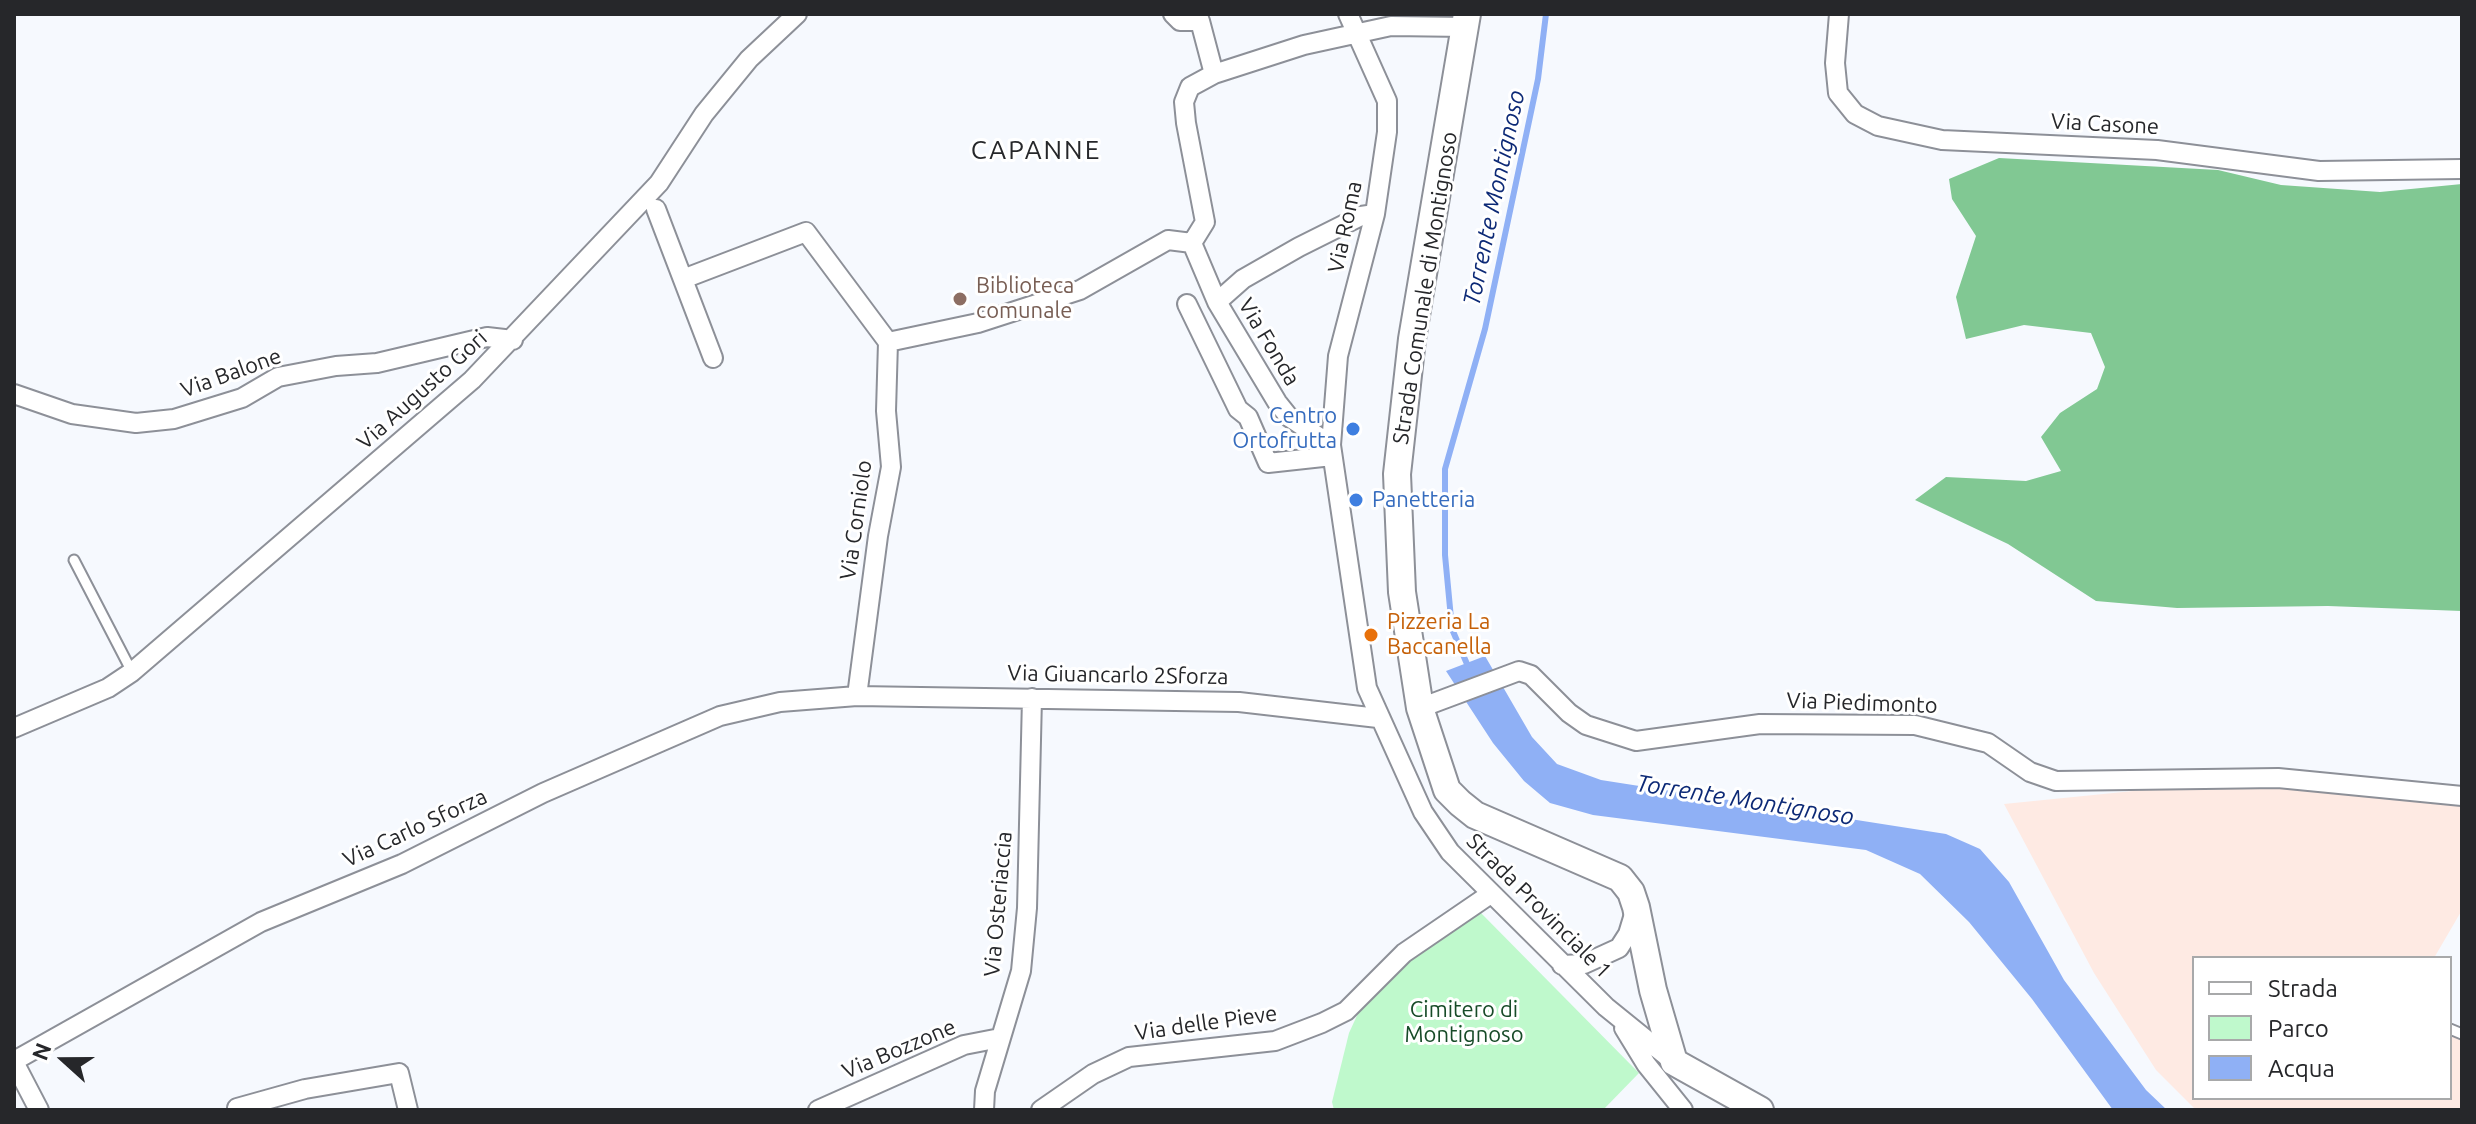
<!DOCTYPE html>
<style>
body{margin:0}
#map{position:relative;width:2476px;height:1124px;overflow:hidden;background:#f6f9fe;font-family:Ubuntu,sans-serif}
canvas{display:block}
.frame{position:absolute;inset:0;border:16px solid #26272a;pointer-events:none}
.legend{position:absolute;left:2192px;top:956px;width:260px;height:144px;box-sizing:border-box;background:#fff;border:2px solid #a8a9aa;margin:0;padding:10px 14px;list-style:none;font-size:24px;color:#26272a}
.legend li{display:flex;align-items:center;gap:16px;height:40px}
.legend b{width:40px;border:2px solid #a8a9aa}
.north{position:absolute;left:24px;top:1020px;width:80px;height:80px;-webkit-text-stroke:6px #fff;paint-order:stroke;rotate:291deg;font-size:22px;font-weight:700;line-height:32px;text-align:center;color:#26272a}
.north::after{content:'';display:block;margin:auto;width:28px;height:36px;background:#26272a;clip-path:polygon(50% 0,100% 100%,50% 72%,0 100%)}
</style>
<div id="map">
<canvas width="2476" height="1124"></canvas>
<div class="frame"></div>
<ul class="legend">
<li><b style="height:10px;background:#fff"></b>Strada</li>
<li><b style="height:22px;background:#bff9cc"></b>Parco</li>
<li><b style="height:22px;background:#8fb0f5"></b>Acqua</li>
</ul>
<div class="north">N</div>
</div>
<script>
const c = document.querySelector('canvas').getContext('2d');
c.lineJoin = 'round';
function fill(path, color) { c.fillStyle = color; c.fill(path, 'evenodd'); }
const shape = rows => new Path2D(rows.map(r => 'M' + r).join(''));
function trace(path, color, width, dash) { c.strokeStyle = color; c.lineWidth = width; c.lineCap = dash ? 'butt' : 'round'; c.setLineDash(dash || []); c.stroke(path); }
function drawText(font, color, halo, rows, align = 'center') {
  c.font = font + ' Ubuntu,sans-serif'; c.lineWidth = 6; c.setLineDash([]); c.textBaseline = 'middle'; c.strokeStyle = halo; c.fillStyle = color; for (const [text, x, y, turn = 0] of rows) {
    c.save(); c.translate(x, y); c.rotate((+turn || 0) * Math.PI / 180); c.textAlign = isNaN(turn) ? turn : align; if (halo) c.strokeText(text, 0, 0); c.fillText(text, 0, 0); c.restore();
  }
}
fill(shape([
 [2282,788,2462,804,2462,910,2434,958,2194,958,2194,1098,2450,1098,2450,1036,2454,1036,2462,1040,2462,1110,2196,1110,2156,1070,2094,973,2004,804,2153,789]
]), '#feeae3');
fill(shape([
 [1479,911,1639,1073,1603,1110,1334,1110,1332,1102,1349,1033,1360,1009,1402,960]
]), '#bff9cc');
fill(shape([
 [1999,158,2218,170,2281,185,2380,192,2462,184,2462,611,2328,606,2177,608,2096,601,2008,544,1915,500,1946,477,2026,481,2061,471,2041,437,2060,413,2097,389,2105,367,2091,333,2024,325,1966,339,1956,297,1976,236,1952,199,1949,179]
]), '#81c893');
fill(shape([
 [1485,656,1532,737,1557,764,1601,780,1946,834,1980,849,2009,882,2064,980,2146,1090,2167,1110,2113,1110,2032,999,1969,922,1920,874,1866,850,1593,815,1550,803,1524,781,1493,743,1446,671]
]), '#8fb0f5');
trace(shape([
 [1470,671,1452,629,1445,555,1445,469,1485,329,1538,79,1546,14]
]), '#8fb0f5', 6);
const lane = shape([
 [74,560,132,672],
 [2450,1029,2462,1034]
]);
const street = shape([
 [1173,14,1180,21,1200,21,1214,74],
 [1348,14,1387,101,1387,132,1375,214,1338,356,1331,445,1367,688,1423,812,1450,852,1606,1007,1674,1062],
 [1839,14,1835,63,1838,93,1855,114,1878,126,1942,140,2157,150,2319,171,2462,169],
 [656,209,713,358],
 [1192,243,1205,222,1186,123,1184,102,1190,87,1214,74,1304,45,1391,26,1466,27],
 [1192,243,1217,302,1277,402,1289,417,1331,445],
 [683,279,806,232,888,342],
 [1217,302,1243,279,1299,247,1361,216,1375,214],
 [1187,304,1238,409,1248,417,1268,463,1332,456],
 [888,342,978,323,1080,290,1168,240,1192,243],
 [14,394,72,414,136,423,174,419,242,398,278,377,336,366,377,363,487,337,513,340],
 [857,696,878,536,891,467,886,411,888,342],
 [1420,708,1519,671,1531,675,1569,713,1586,725,1636,741,1760,724,1915,725,1988,743,2030,772,2056,781,2278,778,2462,796],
 [14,728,108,688,132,672,472,380,659,183,704,114,749,59,797,14],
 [1562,965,1584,964,1619,948,1628,934,1635,911],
 [1624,1028,1646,1064,1683,1110],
 [14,1061,261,922,402,864,543,793,720,716,780,702,857,696,1239,702,1378,718],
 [14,1062,39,1110],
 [237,1108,305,1089,399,1073,408,1110],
 [818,1110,964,1045,1000,1038],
 [984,1110,985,1091,1021,971,1027,908,1032,698],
 [1041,1110,1093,1074,1129,1057,1275,1041,1322,1023,1346,1011,1404,953,1489,895]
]);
const secondary = shape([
 [1467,14,1412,339,1397,474,1402,592,1420,708,1447,790,1460,803,1475,815,1620,878,1631,892,1636,907,1653,990,1674,1062,1760,1110]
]);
trace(lane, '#8d9098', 13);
trace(street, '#8d9098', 22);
trace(secondary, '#8d9098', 30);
trace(lane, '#fff', 9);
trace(street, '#fff', 18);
trace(secondary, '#fff', 26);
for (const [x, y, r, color] of [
 [960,299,8,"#8d6e63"],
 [1353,429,8,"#3f7fe0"],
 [1356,500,8,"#3f7fe0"],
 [1371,635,8,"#e8710a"]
]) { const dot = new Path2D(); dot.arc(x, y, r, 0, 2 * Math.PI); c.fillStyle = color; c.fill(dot); trace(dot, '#fff', 3); }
drawText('22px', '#26272a', '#fff', [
 ["Via Casone",2105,124,3],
 ["Via Roma",1345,227,-78],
 ["Strada Comunale di Montignoso",1425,288,-81],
 ["Via Fonda",1269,342,59],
 ["Via Balone",231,373,-20],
 ["Via Augusto Gori",422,390,-42],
 ["Via Corniolo",856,520,-82],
 ["Via Giuancarlo 2Sforza",1118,675,1],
 ["Via Piedimonto",1862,703,2],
 ["Via Carlo Sforza",415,828,-25],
 ["Via Osteriaccia",998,904,-85],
 ["Strada Provinciale 1",1539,906,45],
 ["Via delle Pieve",1206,1023,-8],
 ["Via Bozzone",899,1049,-23]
]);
drawText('22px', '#785e54', '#fff', [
 ["Biblioteca",976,286],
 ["comunale",976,311]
], 'left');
drawText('22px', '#366cbe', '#fff', [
 ["Centro",1337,416],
 ["Ortofrutta",1337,441],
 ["Panetteria",1372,500,"left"]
], 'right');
drawText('22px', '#c56008', '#fff', [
 ["Pizzeria La",1387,622],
 ["Baccanella",1387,647]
], 'left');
drawText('22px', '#174b28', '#fff', [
 ["Cimitero di",1464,1010],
 ["Montignoso",1464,1035]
]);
drawText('italic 24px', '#0c2976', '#fff', [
 ["Torrente Montignoso",1494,198,-78],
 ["Torrente Montignoso",1745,800,9]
]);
c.letterSpacing = '2px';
drawText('26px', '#26272a', '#fff', [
 ["CAPANNE",1036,150]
]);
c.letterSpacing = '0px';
</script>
